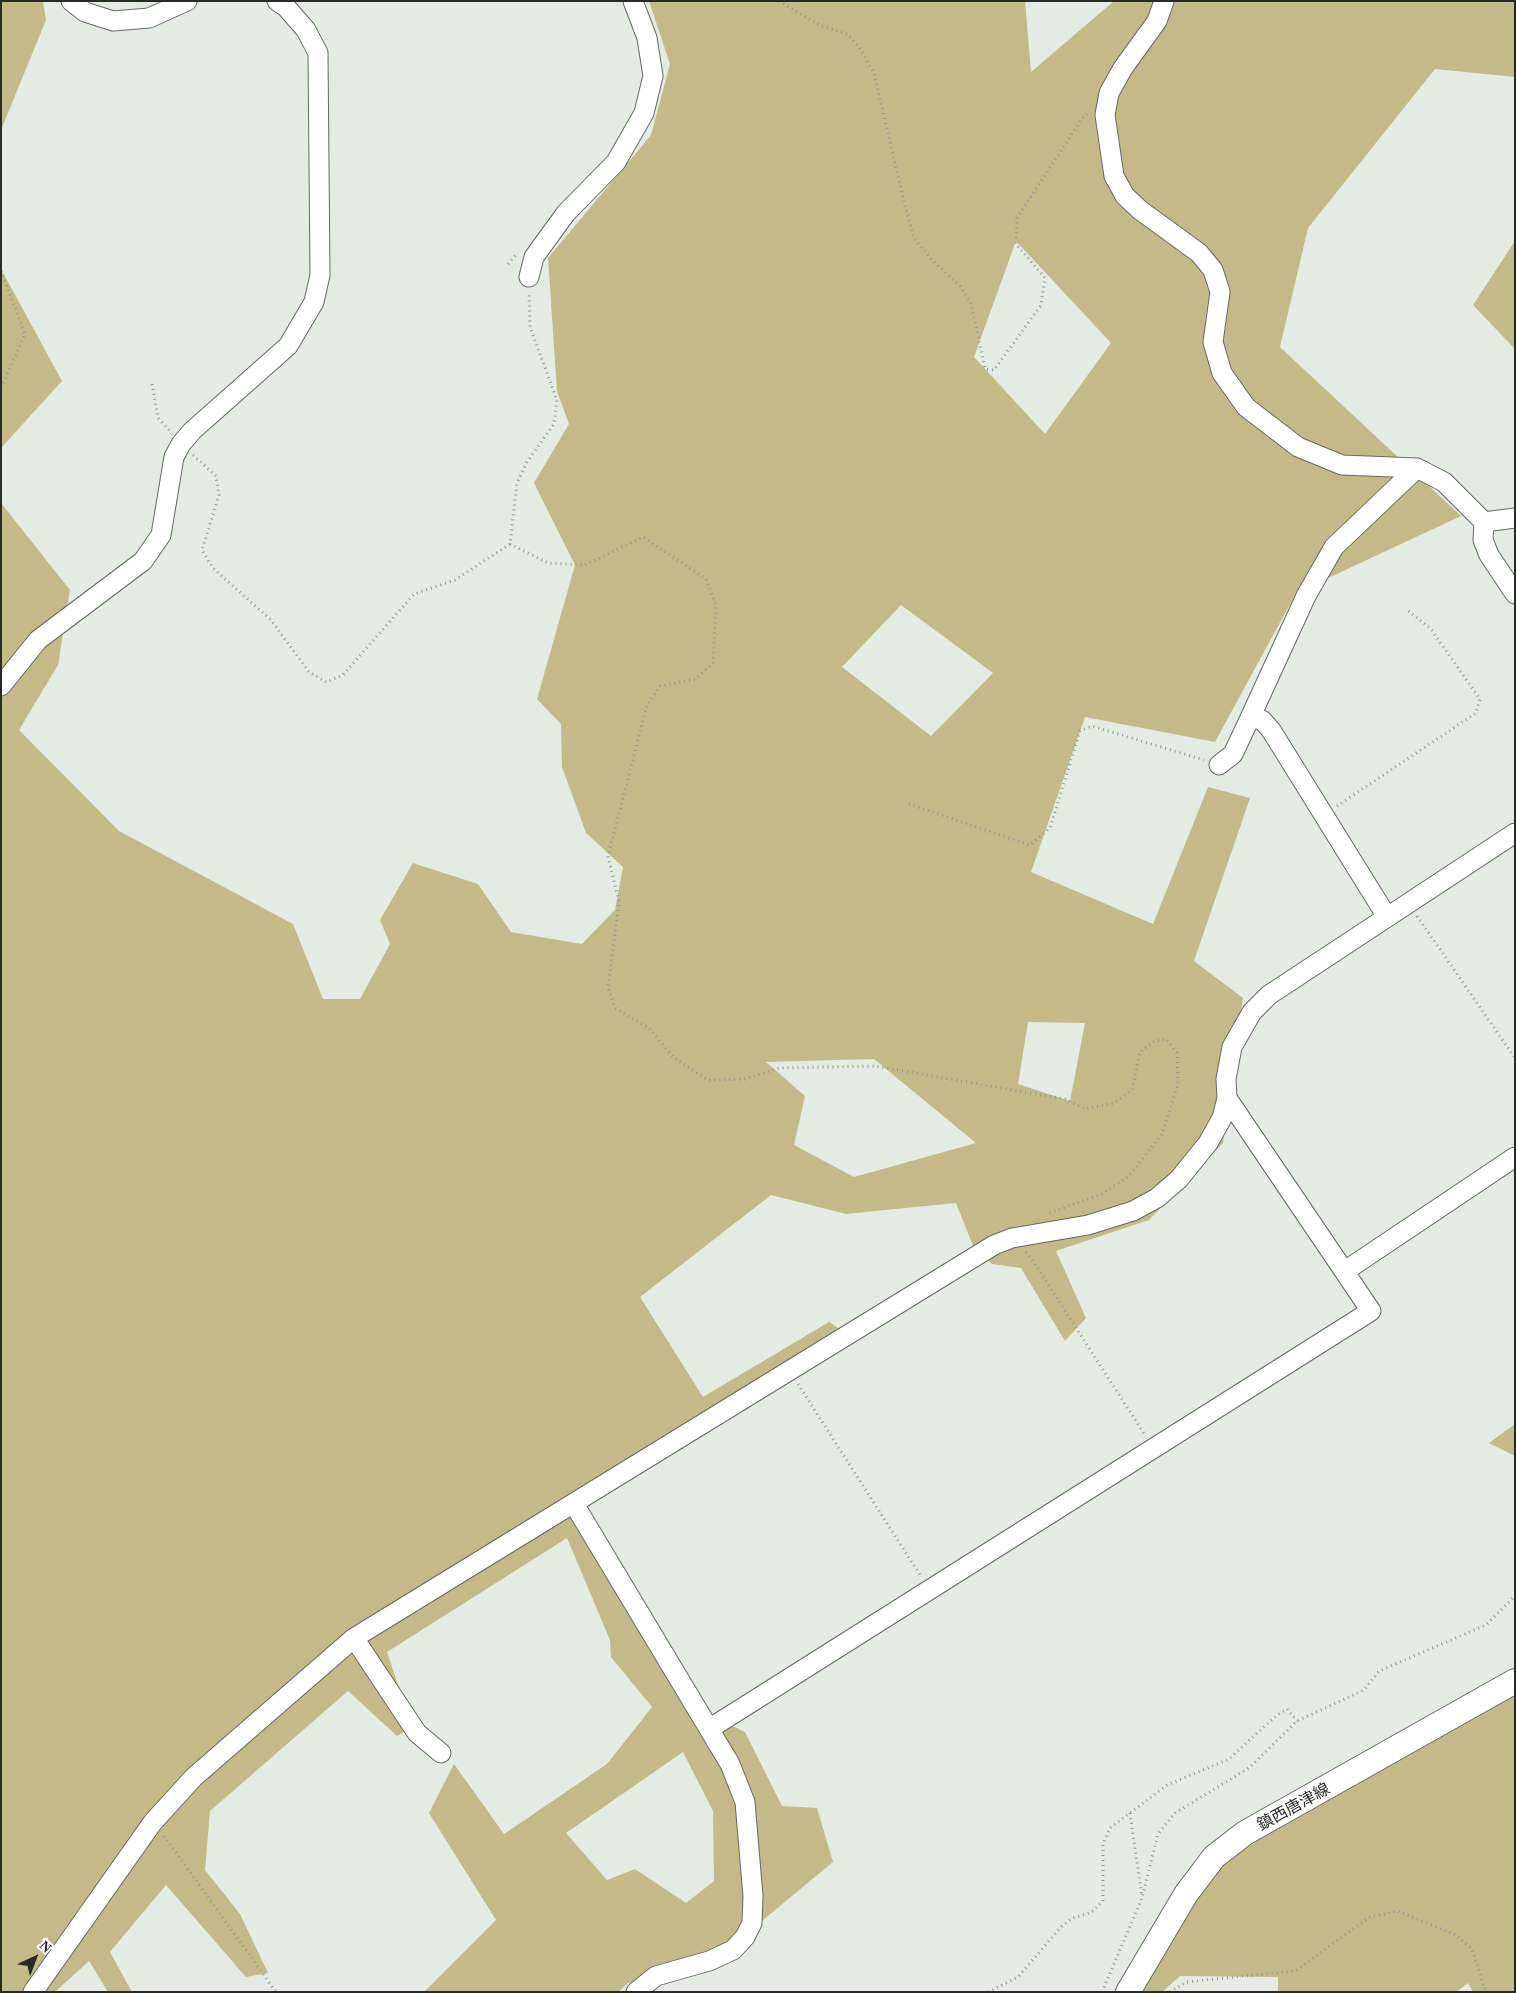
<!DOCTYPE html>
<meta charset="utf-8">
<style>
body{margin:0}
#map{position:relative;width:1516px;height:1993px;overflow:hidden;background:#e3ebe3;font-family:Georgia,serif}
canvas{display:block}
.frame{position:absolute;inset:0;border:2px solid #282a28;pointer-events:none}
.north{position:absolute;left:10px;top:1933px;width:50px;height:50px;-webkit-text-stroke:4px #fff;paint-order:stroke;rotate:43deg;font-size:14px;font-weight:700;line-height:20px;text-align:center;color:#282a28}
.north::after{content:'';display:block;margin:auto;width:18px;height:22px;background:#282a28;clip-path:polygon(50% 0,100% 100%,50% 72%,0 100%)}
</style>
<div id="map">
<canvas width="1516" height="1993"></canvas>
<div class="frame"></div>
<div class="north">N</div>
</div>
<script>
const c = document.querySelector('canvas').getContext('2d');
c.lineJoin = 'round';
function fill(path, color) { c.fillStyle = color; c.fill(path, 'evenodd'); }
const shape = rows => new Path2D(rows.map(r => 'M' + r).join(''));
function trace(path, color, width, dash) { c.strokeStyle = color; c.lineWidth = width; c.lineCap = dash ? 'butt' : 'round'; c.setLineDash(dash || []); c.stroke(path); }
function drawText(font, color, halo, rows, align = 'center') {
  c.font = font + ' Georgia,"Noto Sans JP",serif'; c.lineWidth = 4; c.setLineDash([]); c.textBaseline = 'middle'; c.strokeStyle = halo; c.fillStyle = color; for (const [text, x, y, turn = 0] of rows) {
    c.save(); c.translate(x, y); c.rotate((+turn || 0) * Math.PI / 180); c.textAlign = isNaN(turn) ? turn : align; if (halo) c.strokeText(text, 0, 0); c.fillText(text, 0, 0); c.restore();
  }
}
fill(shape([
 [1,1,43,1,46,20,1,130],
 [649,1,1025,1,1031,72,1114,1,1515,1,1515,77,1435,69,1308,228,1280,347,1461,516,1296,593,1215,742,1085,717,1031,872,1153,924,1208,787,1250,798,1194,961,1243,998,1223,1143,1149,1220,1056,1251,1086,1318,1065,1341,1021,1268,992,1264,973,1246,956,1203,846,1214,771,1195,640,1297,703,1397,829,1322,840,1329,572,1499,694,1708,745,1732,782,1806,817,1808,833,1862,716,1959,628,1983,618,1992,424,1992,496,1920,429,1813,454,1764,504,1834,607,1764,652,1707,611,1657,610,1640,567,1538,387,1652,412,1727,397,1736,348,1691,210,1811,205,1870,240,1914,268,1973,246,1977,166,1885,110,1952,132,1992,108,1992,89,1961,55,1992,1,1992,1,503,70,590,58,665,19,730,119,831,293,924,323,999,360,999,390,944,380,920,413,863,478,884,511,932,582,944,615,910,623,867,586,833,562,767,561,724,537,699,575,565,534,483,569,424,557,391,548,258,651,135,670,64],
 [1016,241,1111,343,1045,434,974,357],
 [901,605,993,673,931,736,842,667],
 [1028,1022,1085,1023,1070,1101,1018,1084],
 [874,1059,976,1143,854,1177,794,1145,805,1096,766,1062],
 [683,1752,713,1811,714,1881,686,1903,635,1869,607,1880,566,1833],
 [1515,241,1515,349,1473,305],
 [1,269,62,381,1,448],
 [1515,1424,1515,1456,1489,1443],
 [1515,1692,1515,1992,1473,1992,1468,1983,1456,1992,1278,1992,1278,1977,1180,1976,1162,1992,1139,1992,1210,1875,1259,1833]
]), '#c4ba89');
const minor = shape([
 [71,1,85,12,113,21,149,18,187,1],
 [1164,1,1157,21,1123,68,1109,93,1105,115,1114,176,1125,196,1140,210,1199,253,1213,270,1220,292,1213,342,1222,373,1246,407,1298,447,1342,465,1417,468,1444,482,1484,522,1483,540,1489,555,1515,594],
 [529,277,534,257,566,213,616,162,644,113,653,76,647,38,633,1],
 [1484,522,1515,518],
 [1,686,38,640,143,561,161,535,174,457,181,444,192,431,288,346,314,302,320,275,318,53,306,30,286,7,277,1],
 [1250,718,1306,596,1334,547,1417,468],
 [1219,765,1233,754,1250,718,1262,720,1271,730,1387,917],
 [1345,1271,1515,1157],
 [574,1504,730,1764,745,1802,753,1896,752,1923,745,1937,733,1950,709,1961,656,1976,636,1992],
 [354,1638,417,1733,441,1753],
 [709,1729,1371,1311,1227,1098],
 [33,1992,153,1822,194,1777,354,1638,994,1245,1012,1238,1088,1225,1133,1211,1157,1198,1179,1179,1208,1143,1222,1118,1227,1098,1226,1079,1232,1047,1252,1012,1269,995,1515,833]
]);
const major = shape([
 [1128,1992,1186,1894,1214,1857,1245,1833,1515,1681]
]);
trace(minor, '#646a63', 21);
trace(major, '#646a63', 26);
trace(shape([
 [779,1,821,26,847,34,859,47,874,73,904,202,914,238,932,260,960,286,971,303,985,369,994,370,1041,305,1045,278,1016,244,1017,218,1081,120,1087,114],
 [508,264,516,255],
 [1,271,25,334,1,388],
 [152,384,158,418,170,431],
 [193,455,216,476,219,495,202,550,213,568,271,620,309,672,326,682,343,675,414,594,455,580,510,544,517,483,527,462,554,424,557,400,530,327,529,292],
 [510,544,548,563,585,565,643,537,706,579,716,605,713,663,696,679,660,686,647,705,608,856,619,902,608,987,615,1008,649,1028,674,1058,708,1080,745,1079,779,1068,875,1066,1065,1099,1085,1109,1114,1103,1132,1090,1140,1052,1155,1041,1166,1039,1177,1053,1178,1084,1162,1134,1129,1176,1102,1194,1049,1213],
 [909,804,1030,845,1050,828,1080,731,1092,726,1204,760],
 [1337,806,1476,713,1480,699,1430,628,1407,610],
 [1417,916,1515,1058],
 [1026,1252,1033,1261,1145,1435],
 [798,1384,920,1575],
 [1130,1813,1142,1897],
 [164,1836,276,1992],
 [988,1992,1018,1977,1062,1926,1073,1918,1092,1912,1103,1901,1103,1844,1110,1828,1167,1785,1229,1759,1276,1716,1287,1709,1297,1721],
 [1102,1992,1142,1898,1158,1834,1175,1813,1249,1768,1297,1721,1364,1690,1379,1671,1486,1625,1515,1596],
 [1170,1992,1186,1982,1295,1971,1370,1917,1397,1911,1456,1935,1472,1949,1486,1992]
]), '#929892', 3, [1, 4]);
trace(minor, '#fff', 19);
trace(major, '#fff', 24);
drawText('16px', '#282a28', '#fff', [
 ["鎮西唐津線",1293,1806,-29]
]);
</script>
